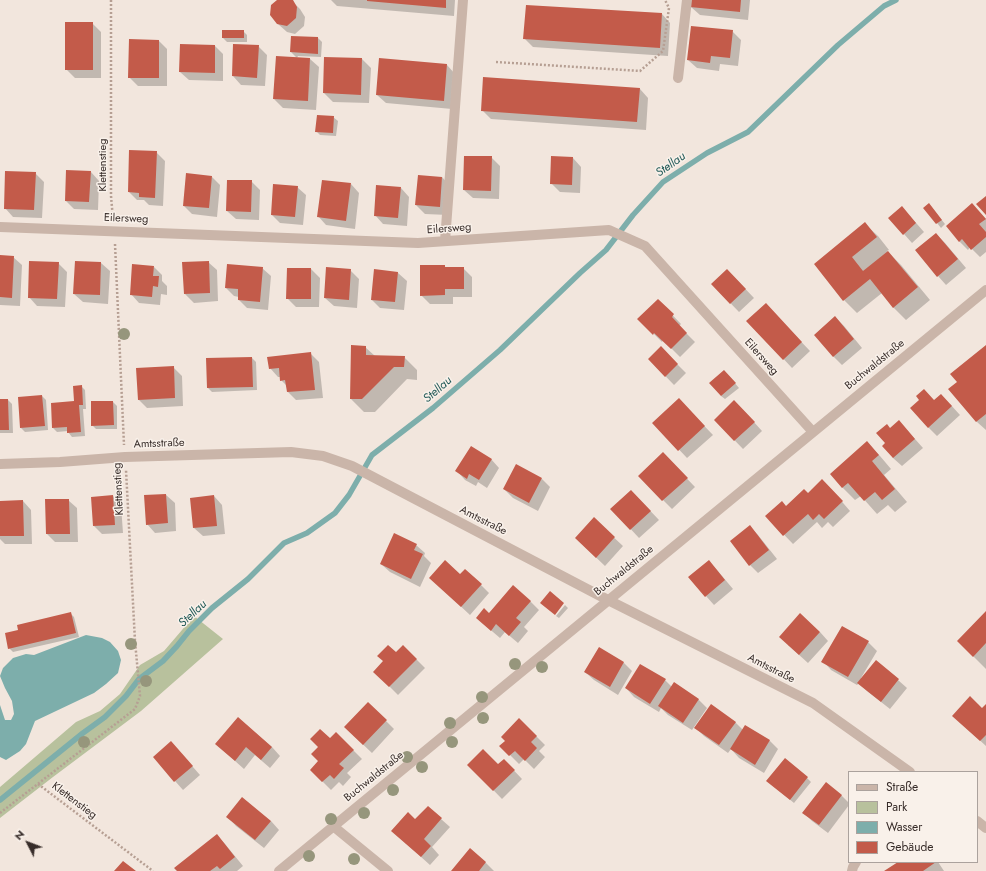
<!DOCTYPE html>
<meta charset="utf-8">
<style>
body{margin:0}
#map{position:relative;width:986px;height:871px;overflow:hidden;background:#f2e6dd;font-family:Jost,sans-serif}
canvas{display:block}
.legend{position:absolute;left:848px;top:771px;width:130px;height:92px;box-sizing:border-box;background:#f9f1ea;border:1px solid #aba29d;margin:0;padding:5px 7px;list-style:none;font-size:12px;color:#372c29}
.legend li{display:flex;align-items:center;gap:8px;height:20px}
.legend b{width:20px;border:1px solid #aba29d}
.north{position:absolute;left:8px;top:823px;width:40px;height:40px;-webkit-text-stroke:3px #f9f1ea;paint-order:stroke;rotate:312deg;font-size:11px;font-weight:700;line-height:16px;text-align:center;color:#372c29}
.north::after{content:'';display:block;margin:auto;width:14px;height:18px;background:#372c29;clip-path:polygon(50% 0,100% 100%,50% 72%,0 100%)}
</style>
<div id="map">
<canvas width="986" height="871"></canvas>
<ul class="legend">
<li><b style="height:5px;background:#cab5a9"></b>Straße</li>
<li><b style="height:11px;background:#b8c19d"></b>Park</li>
<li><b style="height:11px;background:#7daeab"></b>Wasser</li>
<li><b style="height:11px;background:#c35b4a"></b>Gebäude</li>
</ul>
<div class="north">N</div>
</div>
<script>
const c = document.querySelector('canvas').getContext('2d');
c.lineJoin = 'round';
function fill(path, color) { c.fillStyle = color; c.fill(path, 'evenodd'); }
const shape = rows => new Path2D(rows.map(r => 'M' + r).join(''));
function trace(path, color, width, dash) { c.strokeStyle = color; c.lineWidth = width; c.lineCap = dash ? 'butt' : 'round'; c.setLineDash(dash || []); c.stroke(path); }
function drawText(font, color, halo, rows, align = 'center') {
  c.font = font + ' Jost,sans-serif'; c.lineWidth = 3; c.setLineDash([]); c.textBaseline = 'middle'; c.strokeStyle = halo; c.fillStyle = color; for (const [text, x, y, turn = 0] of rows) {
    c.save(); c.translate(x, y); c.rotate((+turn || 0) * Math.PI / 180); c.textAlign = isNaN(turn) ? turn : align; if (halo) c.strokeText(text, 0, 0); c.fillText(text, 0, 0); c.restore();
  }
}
fill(shape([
 [194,616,223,639,141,711,53,777,0,818,0,787,76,722,100,711,120,694,140,665,164,651]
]), '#b8c19d');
fill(shape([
 [86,635,102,638,110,642,118,651,121,660,118,673,106,684,94,693,35,721,26,744,20,751,6,760,0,757,0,705,5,720,11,720,14,714,12,701,5,688,0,676,3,668,13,658,26,654,34,655]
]), '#7daeab');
fill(shape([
 [279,0,291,0,300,9,305,17,304,26,295,34,287,32,278,24],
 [331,0,455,0,454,16,337,6],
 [692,0,750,0,748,20,700,15,691,7],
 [662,14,670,23,668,56,533,47,524,38],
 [92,23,101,32,101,78,75,78,66,69],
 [243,31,247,35,247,42,227,42,223,38],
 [732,31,741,40,738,66,720,64,719,71,697,68,688,60],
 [318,38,322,42,321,57,298,56,297,58,291,52],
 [159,41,167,49,167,86,138,86,129,77],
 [234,45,258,46,267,55,265,86,241,85,233,76],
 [215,46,223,54,223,81,189,80,180,72],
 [277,57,310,59,319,67,316,110,283,108,274,99],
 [325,58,362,59,371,68,369,103,333,102,324,93],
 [447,65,455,74,452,109,386,103,377,95],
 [640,89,648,98,646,130,491,119,482,110],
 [333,117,338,121,336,136,320,135,316,131],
 [156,152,165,161,163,206,149,205,144,200,137,200,129,192],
 [491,157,500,166,499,199,473,198,464,190],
 [573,158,581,167,580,193,560,192,551,183],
 [91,172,99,181,98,210,74,209,66,201],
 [35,173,44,182,42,218,13,217,5,208],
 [212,177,220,185,217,217,192,214,184,206],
 [442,177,450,186,448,215,425,214,416,205],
 [251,181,260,190,259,220,236,219,227,211],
 [351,184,359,193,355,229,326,225,318,216],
 [297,187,306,195,303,225,280,223,272,215],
 [401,188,409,197,407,226,383,224,375,215],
 [972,205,986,219,986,252,980,257,970,247,968,250,959,241],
 [925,208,933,209,945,224,941,228],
 [910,216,924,232,912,243,904,234],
 [865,224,878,236,889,250,887,251,901,265,930,300,906,320,893,307,882,293,857,313,844,300,815,264],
 [936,234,945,243,966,268,946,285,938,276],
 [0,256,13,257,22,265,20,306,0,305],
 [76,262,101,263,110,271,108,304,83,302,74,294],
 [208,262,217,270,218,301,194,303,185,294,184,263],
 [58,263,67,272,65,307,37,306,29,297],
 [444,266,447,268,463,268,472,277,472,297,453,297,453,304,430,304,421,295],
 [154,267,162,275,162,281,167,286,167,295,161,294,160,305,139,303,131,294],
 [262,268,271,276,268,310,247,308,239,300,239,297,234,296,226,288],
 [288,269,311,269,320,278,319,307,296,307,287,298],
 [350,270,359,279,357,308,334,306,325,298],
 [375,270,398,273,407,281,404,310,380,308,372,300],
 [735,278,754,298,739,312,712,284],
 [658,300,681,324,679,326,695,342,680,357,663,340,662,342,639,319],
 [774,313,810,351,792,368,748,321],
 [835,317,844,326,862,348,842,365,833,356],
 [986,346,986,430,977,422,950,389,958,382],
 [365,347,375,356,404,357,417,370,417,380,407,379,375,412,364,412,351,399],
 [661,348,686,373,674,385,649,359],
 [311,354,319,362,323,398,296,400,288,392,287,386,281,380,281,377,278,377,270,368],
 [252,358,256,362,257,390,212,392,208,388,207,359],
 [173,367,182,376,183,406,147,408,139,400],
 [728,375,739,388,725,399,721,396],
 [81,386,85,390,86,409,83,409,85,436,72,437,68,432,68,431,57,432,53,428,75,402],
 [42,396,46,400,48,430,25,432,21,428],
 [0,400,8,400,12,404,13,433,0,433],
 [113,402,117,406,117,429,96,429,92,425],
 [950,404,960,415,937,436,928,427],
 [687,408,713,435,687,458,654,423],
 [743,410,762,431,743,449,715,420],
 [907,430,923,448,902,466,893,458,886,443],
 [867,443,880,456,891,469,884,475,907,502,895,512,888,505,877,514,861,496,855,500,842,487],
 [491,459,499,468,487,488,478,482,476,486,465,480,457,471],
 [671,462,695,487,672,509,639,476],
 [542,479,550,487,538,511,513,498,504,489],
 [831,489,850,511,833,527,828,522,822,528,817,522,793,544,766,516,787,507,808,494],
 [166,495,175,503,176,531,155,533,147,524],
 [113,496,121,505,123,533,102,534,94,526],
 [214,496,222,505,225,534,203,536,194,528],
 [639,499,659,520,639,538,612,509],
 [68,500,77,508,78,542,55,542,47,534],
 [23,501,31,510,32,544,5,544,0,539,0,502],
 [594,519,623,546,605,566,584,546],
 [750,527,758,535,777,559,758,573,750,565],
 [416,545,425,553,424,556,431,563,420,587,390,572,381,564],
 [709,562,717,570,733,589,714,605,706,596],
 [481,585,489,593,470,615,439,586],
 [530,601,539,610,524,627,528,631,518,643,505,632,500,638,486,626,489,614],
 [565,605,568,608,559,618,556,616],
 [70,613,74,617,79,637,13,652,9,648,19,631],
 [986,613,986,669,958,641],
 [842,627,868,642,877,651,861,678,898,680,907,688,890,709,867,691,859,683,857,685,831,670,823,661],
 [820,632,828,641,808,663,788,645],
 [403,646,425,668,398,695,375,672],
 [599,648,624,663,632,671,618,695,594,680,585,672],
 [665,680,672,687,698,699,707,708,692,730,668,715,661,708,659,712,634,697,626,688],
 [986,706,986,746,962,724],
 [238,718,272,747,280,756,270,768,255,755,244,769,216,744],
 [519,719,545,745,539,751,545,757,534,769,524,759,519,764,501,746,506,741],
 [386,721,394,729,372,753,353,735],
 [735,722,743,730,745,726,770,741,778,749,764,773,739,758,731,749,728,753,704,736,696,728],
 [336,733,362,759,347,773,351,777,343,786,339,782,331,790,311,770,320,761,330,739],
 [171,742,200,775,183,790,175,781],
 [504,760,522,779,502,799,469,765,498,766],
 [807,778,811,782,794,803,772,785],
 [841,795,849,803,849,805,828,833,812,821,803,812],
 [228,817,271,821,279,830,264,848,236,826],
 [441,819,450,827,432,847,439,855,430,865,401,839,415,821],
 [217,836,225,844,243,866,237,871,178,871],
 [470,850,486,863,494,871,453,871],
 [899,862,938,862,944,871,886,871]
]), '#0003');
trace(shape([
 [0,800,83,733,105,717,126,696,139,679,163,661,177,646,189,631,212,608,248,579,284,543,307,533,335,513,349,495,372,455,433,408,500,350,580,273,606,250,633,215,663,182,707,153,748,132,838,45,884,6,896,0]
]), '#7daeab', 5.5);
fill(shape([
 [277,0,293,0,297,7,296,18,287,26,277,24,270,15,271,5],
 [367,0,446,0,446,8,367,1],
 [691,0,741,0,740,12,690,7],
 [526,5,662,13,660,48,523,39],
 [65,22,93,22,93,70,65,70],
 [691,26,733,30,730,58,711,56,710,63,687,60],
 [222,30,244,30,244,38,222,38],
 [291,36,318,37,318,54,290,52],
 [129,39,159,40,159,78,128,78],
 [180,44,215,45,215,73,179,72],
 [233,44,259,45,257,78,232,76],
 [276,56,310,58,308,101,273,99],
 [324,57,362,58,361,95,323,93],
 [379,58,447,64,444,101,376,95],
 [483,77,640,88,637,122,481,111],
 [317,115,334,116,333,133,315,132],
 [129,150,157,151,155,198,139,197,139,193,128,192],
 [464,156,492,156,491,191,463,190],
 [551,156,573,157,572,185,550,184],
 [66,170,91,171,89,202,65,201],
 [5,171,36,172,34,210,4,209],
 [186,173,212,176,209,208,183,206],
 [418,175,442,177,440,207,415,205],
 [227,180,252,180,251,212,226,211],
 [322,180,351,183,346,221,317,217],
 [273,184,298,186,295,217,271,215],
 [376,185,401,187,398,218,374,216],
 [986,196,986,215,976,204],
 [929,203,942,220,936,224,923,208],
 [972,203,986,219,979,224,986,232,986,237,971,250,962,239,959,242,946,226],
 [902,206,916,223,903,235,888,218],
 [865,222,877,237,852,257,863,271,888,251,918,287,893,308,870,279,843,301,814,264],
 [936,233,958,259,937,277,915,250],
 [0,255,14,256,12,298,0,297],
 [29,261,59,262,57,299,28,298],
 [75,261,101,262,100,295,73,294],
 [209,261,210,293,184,294,182,262],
 [132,264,154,266,153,276,159,276,158,287,153,286,152,297,130,295],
 [227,264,263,267,260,302,238,300,238,289,225,288],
 [420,265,445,265,445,267,464,267,464,289,445,289,445,295,420,296],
 [326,267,351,269,349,300,324,298],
 [287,268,311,268,311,299,286,299],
 [374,269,398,272,395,302,371,300],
 [727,269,746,289,730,304,711,284],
 [658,299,674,314,672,317,687,333,671,349,654,333,653,335,637,319],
 [766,303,802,342,783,360,746,321],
 [835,316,854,339,833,357,814,335],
 [351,345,366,346,366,355,405,356,404,367,394,367,362,399,350,399],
 [986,345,986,414,976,422,948,389,957,382,950,374],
 [661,346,678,364,665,377,648,359],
 [311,352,315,390,287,392,285,380,280,381,279,368,269,369,267,357],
 [252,357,253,387,207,388,206,358],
 [174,366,175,398,138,400,136,368],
 [724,370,736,383,721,396,709,383],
 [82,385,83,405,79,405,81,432,67,433,67,427,52,428,51,403,74,401,73,386],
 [924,389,934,400,941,394,952,406,928,428,910,408,919,400,916,396],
 [42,395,45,426,20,428,18,397],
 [679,398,705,426,678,451,652,423],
 [0,399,8,399,9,430,0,430],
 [734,400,755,422,734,441,714,420],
 [91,401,113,401,114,425,91,426],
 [899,420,915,439,893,458,882,446,885,443,876,433,887,424,890,428],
 [867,441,879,455,872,461,895,489,882,500,875,492,864,501,848,483,842,488,830,474],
 [471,446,492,459,479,480,469,474,467,479,455,471],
 [663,452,688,478,662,501,638,476],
 [516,464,542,478,529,503,503,489],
 [822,479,843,501,824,519,819,514,813,520,808,514,783,536,765,516,782,501,786,506,804,489,808,493],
 [631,490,651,511,630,530,610,509],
 [166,494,168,523,146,525,144,495],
 [113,495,115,525,93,526,91,497],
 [214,495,217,526,193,528,190,498],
 [45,499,69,499,70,534,46,534],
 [23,500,24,536,0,536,0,501],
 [594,517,615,537,596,558,575,538],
 [750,525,769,550,749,566,730,541],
 [394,533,417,544,414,550,423,554,411,579,380,564],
 [445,560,460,574,465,569,482,584,461,607,429,578],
 [709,560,725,580,705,597,688,577],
 [513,585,531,601,516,618,521,622,509,636,496,624,491,631,476,618,484,608,489,613],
 [550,591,564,603,555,615,540,603],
 [986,611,986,643,973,657,957,641],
 [71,612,76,633,8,649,5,633,18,630,17,625],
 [800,613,820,632,799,655,779,637],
 [842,626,869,641,848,677,821,662],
 [388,645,396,652,403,645,417,659,389,687,373,672,383,661,377,656],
 [599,647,624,662,610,687,584,672],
 [876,660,899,679,881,702,857,683],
 [640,664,666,679,650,704,625,688],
 [674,682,699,699,683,723,658,706],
 [970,696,982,708,986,704,986,735,980,741,952,716],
 [368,702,387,720,363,745,344,727],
 [711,704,736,722,719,745,694,728],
 [238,717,272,747,261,760,246,747,235,761,215,744],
 [519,718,537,736,531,742,537,748,525,761,515,751,509,756,499,746,505,741,501,737],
 [745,725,770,740,755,765,730,749],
 [320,729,330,738,336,732,354,750,339,764,344,768,334,779,330,775,322,782,310,770,318,761,311,754,318,747,310,739],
 [171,741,193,766,174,782,153,757],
 [483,749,498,764,504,759,515,770,493,791,467,765],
 [785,758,808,777,790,800,766,781],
 [826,782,842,795,819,825,802,813],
 [242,797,271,821,255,840,226,817],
 [428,806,442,818,424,839,431,846,421,857,391,831,408,812,415,819],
 [217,834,235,857,220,869,217,866,210,871,177,871,174,868],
 [470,848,486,862,479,871,451,871],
 [123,861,136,871,114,871],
 [898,862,936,862,923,871,884,871]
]), '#c35b4a');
trace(shape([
 [111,0,111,196,113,219],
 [496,62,640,71,663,51,669,8,665,0],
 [115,244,124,445],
 [38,784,153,871],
 [0,813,135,709,140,696,135,641,126,470]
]), '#b69f93', 2.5, [2, 2]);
trace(shape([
 [678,78,687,0],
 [0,227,418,243,609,230,645,246,813,432],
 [445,241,463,0],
 [0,464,60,462,125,457,291,452,323,456,352,466,608,600,813,703,910,772],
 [977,821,986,828],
 [333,826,388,871],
 [279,871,986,290],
 [852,871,853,867,856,862]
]), '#cab5a9', 10);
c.fillStyle = '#96967c';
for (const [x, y] of [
 [124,334],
 [131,644],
 [515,664],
 [542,667],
 [146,681],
 [482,697],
 [483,718],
 [450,723],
 [84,742],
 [452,742],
 [407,757],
 [422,767],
 [393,790],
 [364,813],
 [331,819],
 [309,856],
 [354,859]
]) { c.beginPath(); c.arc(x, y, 6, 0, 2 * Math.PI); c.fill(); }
drawText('11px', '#372c29', '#f9f1ea', [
 ["Klettenstieg",103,165,-90],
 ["Eilersweg",126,219,2],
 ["Eilersweg",449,229,-4],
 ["Eilersweg",761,357,48],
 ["Buchwaldstraße",875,365,-39],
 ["Amtsstraße",159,444,-2],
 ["Klettenstieg",119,489,-93],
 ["Amtsstraße",483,521,27],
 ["Buchwaldstraße",624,571,-39],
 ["Amtsstraße",771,669,27],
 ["Buchwaldstraße",374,777,-39],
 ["Klettenstieg",74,801,37]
]);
drawText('italic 12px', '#1f5856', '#f9f1ea', [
 ["Stellau",671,165,-35],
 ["Stellau",438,390,-41],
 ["Stellau",193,614,-43]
]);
</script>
